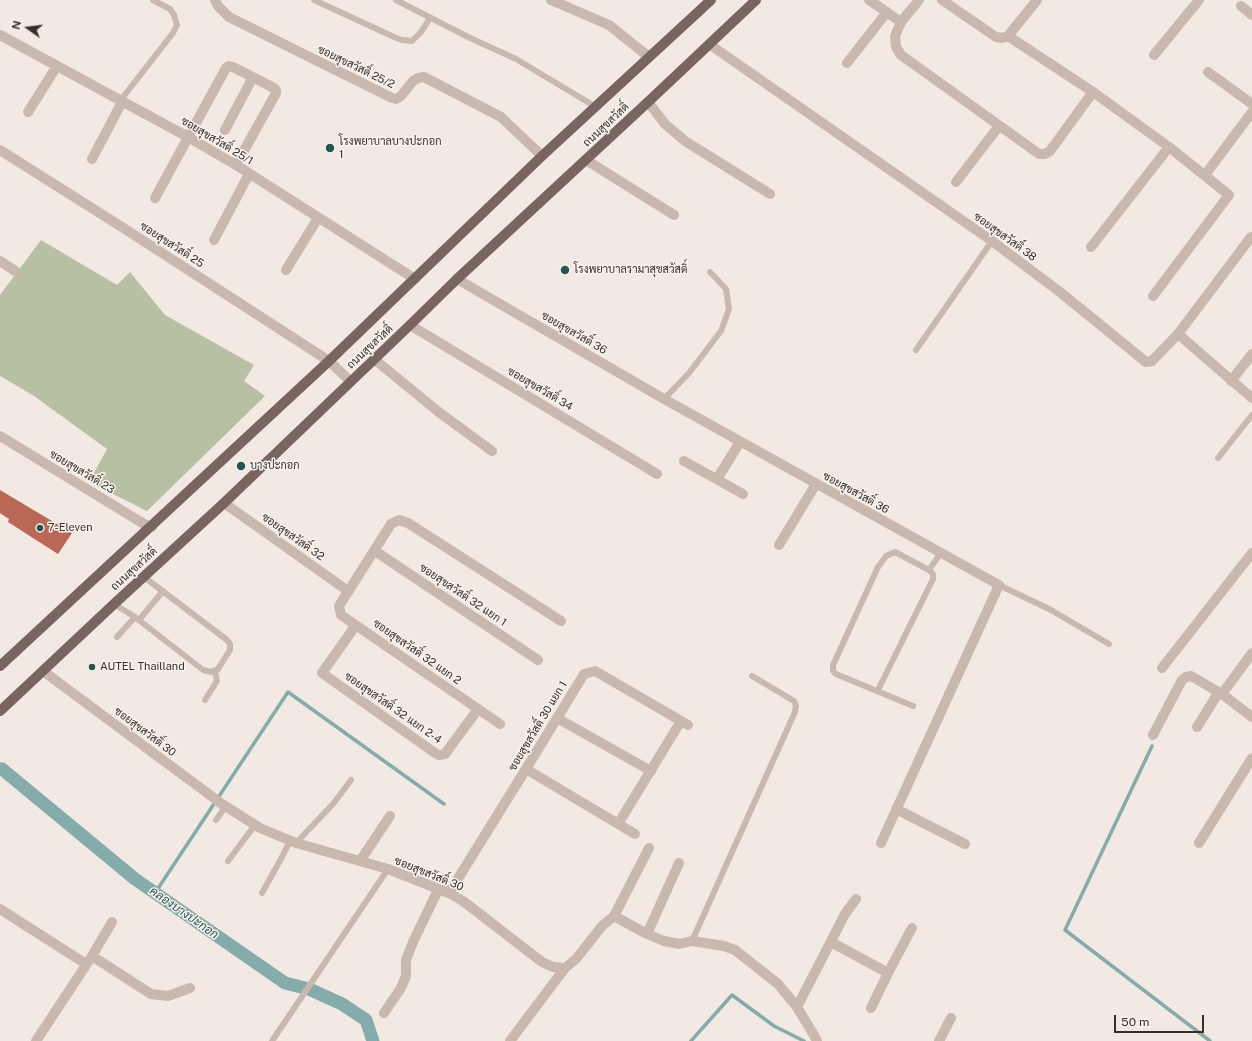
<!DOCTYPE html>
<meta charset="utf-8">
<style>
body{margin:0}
#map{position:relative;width:1252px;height:1041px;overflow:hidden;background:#f2e9e2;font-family:"Public Sans",sans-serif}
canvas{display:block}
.north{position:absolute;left:8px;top:8px;width:40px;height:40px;-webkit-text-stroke:3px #f9f3ee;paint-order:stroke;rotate:284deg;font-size:11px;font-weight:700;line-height:16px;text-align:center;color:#382f2c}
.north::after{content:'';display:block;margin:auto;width:14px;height:18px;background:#382f2c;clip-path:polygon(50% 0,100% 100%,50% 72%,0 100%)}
.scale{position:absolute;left:1114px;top:1015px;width:90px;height:18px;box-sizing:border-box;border:2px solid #382f2c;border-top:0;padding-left:5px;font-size:12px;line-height:14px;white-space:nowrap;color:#382f2c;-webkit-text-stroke:3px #f9f3ee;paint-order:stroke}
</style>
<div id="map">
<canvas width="1252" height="1041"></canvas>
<div class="north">N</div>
<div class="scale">50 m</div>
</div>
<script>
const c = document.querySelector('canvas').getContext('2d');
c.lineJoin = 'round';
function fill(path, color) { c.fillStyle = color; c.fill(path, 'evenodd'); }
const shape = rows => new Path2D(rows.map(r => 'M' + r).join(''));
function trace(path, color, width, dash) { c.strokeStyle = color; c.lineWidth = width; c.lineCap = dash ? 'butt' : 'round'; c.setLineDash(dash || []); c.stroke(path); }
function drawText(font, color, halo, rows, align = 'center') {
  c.font = font + ' "Public Sans",Sarabun,sans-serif'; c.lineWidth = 3; c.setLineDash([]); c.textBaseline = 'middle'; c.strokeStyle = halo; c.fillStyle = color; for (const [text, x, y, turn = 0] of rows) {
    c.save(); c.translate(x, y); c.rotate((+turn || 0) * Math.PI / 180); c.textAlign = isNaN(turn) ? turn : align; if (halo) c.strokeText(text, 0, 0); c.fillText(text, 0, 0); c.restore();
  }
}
fill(shape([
 [41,240,117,285,130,272,165,315,254,365,244,381,265,396,147,511,89,482,107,449,34,396,0,376,0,295]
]), '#b8c0a3');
trace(shape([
 [1152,746,1065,930,1210,1041],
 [155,893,288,692,444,804],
 [691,1041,732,995,774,1026,804,1041]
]), '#83acab', 3.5);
trace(shape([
 [0,769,2,769,135,879,285,983,309,989,342,1004,366,1020,373,1041]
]), '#83acab', 13);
fill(shape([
 [0,490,72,533,58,554,8,522,9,519,0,513]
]), '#bb6756');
trace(shape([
 [314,0,394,37,402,40,412,41,421,32,430,18],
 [396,0,468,37,516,59,596,107],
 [120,101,173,33,177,25,174,15,170,9,153,0],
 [916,350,992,241],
 [664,399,689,373,721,331,729,309,726,289,710,272],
 [1218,458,1252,415],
 [999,585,1051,610,1109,644],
 [114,604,135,617,203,670,212,672,218,669,230,650,230,644,227,640,144,577],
 [139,620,163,591],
 [117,637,135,617],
 [878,690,933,579,933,574,929,570],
 [205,700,217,681,215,670],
 [913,706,836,674,833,671,833,665,878,567,886,556,895,552,929,570,940,554],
 [216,820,226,806],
 [296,843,333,804,351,780],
 [228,861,255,825],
 [262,893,282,857,290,841],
 [692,941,795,712,796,706,794,701,752,676],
 [272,1041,388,869]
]), '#c9b8ae', 6);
trace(shape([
 [215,0,218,6,229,17,392,98,396,99,401,96,413,81,418,78,424,77,501,117,542,156],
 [551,0,609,25,649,57],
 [869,0,901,22],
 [919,0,901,22,895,36,896,47,901,55,1039,154,1045,154,1050,151,1093,92],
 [942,0,996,37,1002,38,1008,36,1093,92,1169,147,1229,195,1153,296],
 [1241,6,1252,15],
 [0,35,188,137,236,165,415,279],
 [1008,36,1037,0],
 [709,44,992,241,1060,292,1146,362,1152,361,1178,334,1251,237],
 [1154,55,1199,0],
 [847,63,887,12],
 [1208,72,1252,104],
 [648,102,665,124,685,141,770,194],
 [28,112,57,66],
 [225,130,253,77],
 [0,150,125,229,329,361,350,381],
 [92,159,122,102],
 [586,160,674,215],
 [1205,175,1252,112],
 [956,182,999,126],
 [155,198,226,68,229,66,233,67,274,88,276,90,276,93,236,165],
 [214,240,249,174],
 [1091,247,1169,147],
 [0,261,15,271],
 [286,270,318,218],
 [457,279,664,399,999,585,881,843],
 [410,325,657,474],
 [1178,334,1252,398],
 [374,359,440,413,492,451],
 [1231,381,1252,354],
 [0,436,144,524,152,527],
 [684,461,743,494],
 [717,479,740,442],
 [224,503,348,591],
 [779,545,816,484],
 [375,551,538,660],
 [356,625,322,673,435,753,439,755,445,754,478,709],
 [1162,668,1252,553],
 [43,671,222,804,260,828,296,843,388,869,449,893,463,901,542,962,553,967,565,968,576,959,602,926,614,916,647,934,664,941,679,944,692,941,724,946,735,950,778,984,797,1007,815,1037,817,1041],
 [1222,694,1252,653],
 [557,718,651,771],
 [500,724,341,615,339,606,391,524,399,520,408,523,561,621],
 [1197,727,1219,692],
 [1153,735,1182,680,1186,677,1191,676,1222,694,1252,717],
 [526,769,635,834],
 [896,809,965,844],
 [618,824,681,721],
 [1199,843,1252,758],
 [360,861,390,816],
 [449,893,526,769,584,674,595,671,688,725],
 [0,909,86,964],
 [614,916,649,848],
 [647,934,679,863],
 [831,942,888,973,871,1008],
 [92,956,112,922],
 [888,973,912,928],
 [797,1007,845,914,856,899],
 [384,1013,401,988,406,976,406,960,413,942,438,890],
 [36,1041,92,956,151,994,168,996,190,988],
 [510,1041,565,968],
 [939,1041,951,1018]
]), '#c9b8ae', 10);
trace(shape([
 [0,666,329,361,542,156,711,0],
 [0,711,114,604,224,503,410,325,457,279,648,102,756,0]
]), '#79655f', 10);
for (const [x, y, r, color] of [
 [330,148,5,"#255656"],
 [565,270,5,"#255656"],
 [241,466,5,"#255656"],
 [40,528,4,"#255656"],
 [92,667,4,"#255656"]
]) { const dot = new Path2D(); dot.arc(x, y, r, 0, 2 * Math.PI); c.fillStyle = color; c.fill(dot); trace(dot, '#f9f3ee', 1.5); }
drawText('11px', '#382f2c', '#f9f3ee', [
 ["ซอยสุขสวัสดิ์ 25/2",356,67,26],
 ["ถนนสุขสวัสดิ์",606,125,-43],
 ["ซอยสุขสวัสดิ์ 25/1",217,141,31],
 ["ซอยสุขสวัสดิ์ 38",1005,237,36],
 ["ซอยสุขสวัสดิ์ 25",172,245,33],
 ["ซอยสุขสวัสดิ์ 36",574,333,30],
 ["ถนนสุขสวัสดิ์",370,347,-43],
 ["ซอยสุขสวัสดิ์ 34",540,389,31],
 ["ซอยสุขสวัสดิ์ 23",82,472,31],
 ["ซอยสุขสวัสดิ์ 36",856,493,29],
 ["ซอยสุขสวัสดิ์ 32",293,537,35],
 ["ถนนสุขสวัสดิ์",134,569,-42],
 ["ซอยสุขสวัสดิ์ 32 แยก 1",463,595,34],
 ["ซอยสุขสวัสดิ์ 32 แยก 2",417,652,35],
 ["ซอยสุขสวัสดิ์ 32 แยก 2-4",393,708,35],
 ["ซอยสุขสวัสดิ์ 30 แยก 1",538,726,-59],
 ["ซอยสุขสวัสดิ์ 30",145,732,37],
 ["ซอยสุขสวัสดิ์ 30",429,874,22]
]);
drawText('11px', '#382f2c', '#f9f3ee', [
 ["โรงพยาบาลบางปะกอก",339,142],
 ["1",339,155],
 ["โรงพยาบาลรามาสุขสวัสดิ์",574,270],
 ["บางปะกอก",250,466],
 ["7-Eleven",48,528],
 ["AUTEL Thailland",100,667]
], 'left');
drawText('italic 12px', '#255656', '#f9f3ee', [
 ["คลองบางปะกอก",184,913,35]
]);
</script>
